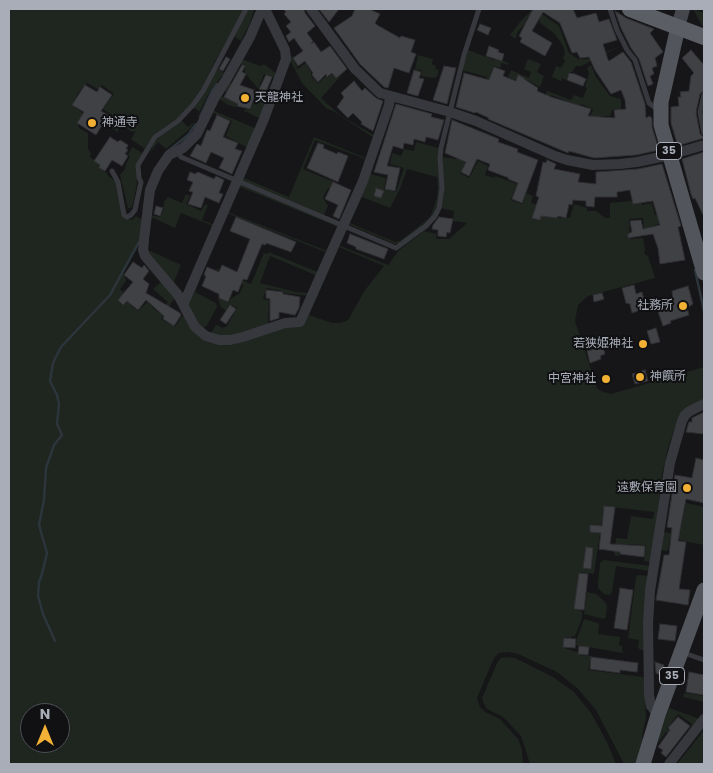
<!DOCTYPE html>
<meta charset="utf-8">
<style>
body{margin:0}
#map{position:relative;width:713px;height:773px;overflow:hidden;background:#161618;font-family:Poppins,sans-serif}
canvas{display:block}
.frame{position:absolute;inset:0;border:10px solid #a8adb8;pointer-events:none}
.north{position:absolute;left:20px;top:703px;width:50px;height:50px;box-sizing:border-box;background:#111113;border:1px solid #4d4f55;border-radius:50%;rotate:0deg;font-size:14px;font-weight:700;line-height:20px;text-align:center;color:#a8adb8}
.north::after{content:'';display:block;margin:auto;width:18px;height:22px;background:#f2b134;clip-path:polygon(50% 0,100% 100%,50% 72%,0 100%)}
</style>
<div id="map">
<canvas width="713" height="773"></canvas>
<div class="frame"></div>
<div class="north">N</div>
</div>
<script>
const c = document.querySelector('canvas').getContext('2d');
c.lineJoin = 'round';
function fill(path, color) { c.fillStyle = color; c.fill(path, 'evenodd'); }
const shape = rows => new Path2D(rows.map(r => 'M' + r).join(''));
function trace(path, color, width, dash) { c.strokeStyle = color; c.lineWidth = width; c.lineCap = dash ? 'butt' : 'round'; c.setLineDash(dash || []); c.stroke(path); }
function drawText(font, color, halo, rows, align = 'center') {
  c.font = font + ' Poppins,"Noto Sans JP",sans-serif'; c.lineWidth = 4; c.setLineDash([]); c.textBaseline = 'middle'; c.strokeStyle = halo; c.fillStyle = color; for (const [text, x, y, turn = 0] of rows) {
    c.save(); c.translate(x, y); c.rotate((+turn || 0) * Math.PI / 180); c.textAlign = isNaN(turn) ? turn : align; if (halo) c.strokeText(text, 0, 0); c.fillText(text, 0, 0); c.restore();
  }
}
fill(shape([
 [9,9,244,9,213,65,201,90,191,104,177,119,156,133,145,149,131,139,135,132,134,131,132,132,126,128,130,121,123,116,117,123,117,126,120,128,117,132,107,125,108,123,106,122,110,114,103,109,114,94,102,85,99,90,87,83,79,92,72,105,83,113,77,122,79,128,88,133,88,149,91,153,90,157,100,165,99,168,107,173,108,176,116,181,126,218,132,220,136,216,142,220,139,241,123,272,126,281,120,289,123,292,127,289,136,298,131,305,138,311,147,302,159,313,168,302,153,289,162,281,177,301,174,299,161,319,175,327,182,316,186,317,215,340,304,323,338,245,388,265,399,250,424,231,437,234,436,239,449,239,467,223,453,221,454,211,440,208,442,157,456,159,459,158,466,161,460,173,469,178,478,161,488,166,485,175,494,178,495,176,517,184,511,200,522,204,526,193,533,196,531,203,550,208,549,218,570,218,574,204,587,208,587,211,596,211,605,218,610,218,610,203,641,200,642,205,652,203,655,215,659,214,661,223,644,229,643,218,629,219,630,239,643,238,645,250,644,254,648,256,655,278,588,296,578,305,575,321,597,388,601,391,611,394,704,367,704,401,679,421,674,430,668,448,662,475,651,562,644,561,646,545,621,544,619,556,614,555,616,538,627,539,631,516,653,519,654,512,604,506,594,574,579,572,574,609,582,611,582,619,575,636,572,636,571,638,565,637,564,648,577,652,579,655,591,656,588,670,643,677,644,680,646,717,642,738,645,739,638,764,624,764,596,710,577,688,557,672,518,654,509,652,499,653,494,658,477,698,480,707,485,712,500,719,518,739,522,749,523,764,9,764],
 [339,247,384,266,365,290,348,320,341,323,332,323,309,315],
 [30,713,60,713,60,743,30,743],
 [248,9,254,9,254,10,250,23,241,41,233,36],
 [693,9,704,13,704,27,702,26],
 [532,10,542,14,559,26,569,53,578,59,589,59,621,46,581,66,576,66,572,72,569,72,566,80,562,78,561,81,552,77,556,66,561,68,565,61,563,58,565,53,563,46,555,34,539,22,540,20,530,14,525,23,517,33,516,39,510,35,520,22],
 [468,50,494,60,495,58,509,63,508,65,502,63,500,68,494,66,490,77,496,79,486,81,487,77,462,70],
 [290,53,298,69,308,61,316,58,307,65,311,72,311,76,318,83,326,76,328,77,332,74,336,78,348,68,321,98,341,116,377,137,368,160,315,140,303,169,341,185,338,192,328,188,323,198,328,206,324,215,240,180],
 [289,62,291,62,302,83,327,109,333,111,374,138,366,158,314,137,289,197,244,178],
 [418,55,433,59,432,64,436,66,435,69,439,70,437,77,432,78,421,76,422,71,415,69],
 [241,59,261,66,264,64,278,75,248,148,226,136,232,121,211,112,212,110,255,128,259,118,244,111,245,109,250,110,257,94,261,91,267,93,274,78,264,74,258,89,245,73,245,66,239,63],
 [528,59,541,64,537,72,544,76,540,87,527,80,525,84,508,77,511,70,529,78,531,72,524,69],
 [591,65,596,77,610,96,621,99,621,109,612,110,610,116,599,116,598,125,588,121,593,109,581,104,580,106,551,95,546,106,536,113,547,91,571,100,574,95,583,98,587,88,585,87,589,73,587,68],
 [216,68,224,73,210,91,191,128,166,149,158,142,150,153,154,143,161,136,182,121,188,127,195,121,199,111,194,108,205,92],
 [228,82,239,88,233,102,237,104,236,107,228,105,218,98,220,96,229,99,231,94,224,91],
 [416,142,439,148,438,159,441,189,434,216,425,225,400,243,395,244,348,224,370,174,386,178,384,189,396,192,404,168,390,164,392,153,401,156,404,149,414,151],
 [407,169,437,177,438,188,437,198,431,215,428,219,400,241,395,242,350,223,362,197,390,208,400,189],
 [132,147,142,153,136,164,137,184,133,204,131,208,128,208,120,175,125,169,126,164,130,156,128,155],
 [238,184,340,226,328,253,227,213],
 [238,186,338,227,327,251,228,212],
 [186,194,190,196,186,204,201,211,205,204,208,205,202,220,215,225,184,296,146,251,150,215,160,217,164,209,163,207,164,205,164,202,168,197,182,203],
 [181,213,213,226,184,294,174,282,181,265,148,250,151,217,175,228],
 [269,252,320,273,309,296,284,293,283,291,266,288,263,299,269,300,268,325,229,337,210,335,215,326,217,325,223,328,227,326,237,308,232,305,228,312,221,307,218,298,229,303,230,299,240,293,243,285,227,278,214,268,251,284,264,253,268,254],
 [270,256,315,275,308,293,296,292,260,283],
 [201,277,195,292,216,303,217,307,206,327,201,327,198,324,187,307],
 [686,503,704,507,704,545,670,538,668,551,661,550,663,532,680,534],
 [604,560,651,566,650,571,616,566,612,592,610,595,604,594,598,588,598,583,600,563],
 [638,575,649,576,644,650,640,650,638,647,639,640,628,638,636,577],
 [587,592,596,594,604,601,607,605,606,617,604,619,584,614],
 [584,619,598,623,599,625,598,634,620,637,619,645,622,646,623,653,576,645,577,638],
 [508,657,515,658,553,677,574,692,591,713,607,742,616,764,530,764,521,736,503,717,487,709,484,704,482,698,498,661,501,658],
 [684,693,704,696,704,702,683,697],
 [669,708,700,719,690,729,692,724,678,714,667,729,675,735,673,738,666,732,657,744,660,730],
 [704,730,704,764,677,764]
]), '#1e261f');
trace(shape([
 [200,117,212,91,217,84],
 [168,151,188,135,196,124],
 [695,270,704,311],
 [55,641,43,614,38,596,39,582,42,574,47,553,39,525,44,500,46,468,54,445,62,435,57,424,59,404,57,395,50,381,53,363,61,347,110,295,139,242]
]), '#2c353c', 2.5);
const building = shape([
 [283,9,304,9,305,13,315,26,307,33,313,41,311,44,314,42,321,52,330,46,347,69,336,78,332,73,327,77,326,74,318,82,312,75,313,73,305,61,298,66,293,58,303,51,294,38,289,42,286,36,291,32,286,26,291,22,284,14,286,12,283,9],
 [319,9,339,9,329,22,319,9],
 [355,9,369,9,380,14,375,23,377,25,400,38,401,36,415,40,411,52,416,54,409,73,394,68,388,88,384,87,360,64,334,28,352,16,355,9],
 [533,9,573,9,577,18,596,13,599,22,609,19,617,40,603,44,608,60,609,61,623,52,631,62,645,104,646,118,650,116,652,119,652,127,659,150,636,155,594,158,569,151,568,153,488,119,489,118,476,112,475,113,456,107,464,73,489,80,494,67,505,71,503,76,516,81,518,75,524,78,524,79,538,88,537,91,551,97,591,109,588,116,615,118,614,110,626,109,625,100,621,90,611,94,595,70,589,57,580,58,577,52,572,53,560,23,543,12,532,31,552,43,545,56,520,42,522,38,519,36,533,9],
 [615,11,626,18,654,29,650,33,663,52,655,58,657,66,652,68,654,74,650,76,653,84,648,86,639,59,631,48,621,28,615,11],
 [480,24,491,28,488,35,477,30,480,24],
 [489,46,499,50,498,52,504,54,502,61,486,56,489,46],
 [691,50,704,65,704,91,700,94,696,112,700,134,704,138,680,145,679,142,677,143,671,123,671,107,679,106,678,97,681,97,680,92,689,91,691,76,694,73,682,58,691,50],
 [226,57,230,59,223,71,219,69,226,57],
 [242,65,245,66,242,72,246,74,240,85,257,91,250,109,237,106,238,104,224,97,242,65],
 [444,66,456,68,447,104,433,100,444,66],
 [414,70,421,72,419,78,424,79,418,96,407,93,414,70],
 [569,73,575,74,586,79,583,86,567,80,569,73],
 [266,75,272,77,266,92,259,89,266,75],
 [354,81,362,91,365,88,376,98,383,101,373,131,361,124,362,122,353,113,348,118,337,107,344,97,341,93,354,81],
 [85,85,97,92,100,87,112,95,101,111,108,115,96,135,77,123,84,112,72,105,85,85],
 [396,104,432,114,431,117,444,120,438,140,426,137,425,142,414,139,413,145,404,143,403,149,393,146,387,166,400,168,395,191,385,189,388,175,374,172,396,104],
 [217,115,230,121,223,137,238,143,235,149,242,151,232,174,219,168,224,158,211,152,206,163,190,156,197,144,201,146,207,130,210,131,217,115],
 [122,117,128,121,123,129,117,125,122,117],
 [452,120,499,139,498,142,518,149,517,152,538,160,522,203,512,199,518,183,508,179,509,178,488,170,490,164,477,159,469,176,461,172,466,162,445,153,452,120],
 [110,137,118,142,120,140,128,145,126,149,128,150,125,154,128,156,122,166,112,160,105,171,99,168,100,165,94,161,110,137],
 [318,143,324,145,323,148,337,154,338,152,348,156,338,182,307,168,318,143],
 [704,152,704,217,695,198,693,199,691,194,682,159,704,152],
 [547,160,556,164,554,169,580,174,578,182,596,184,596,172,638,169,662,164,681,226,678,227,685,260,660,264,658,248,653,234,628,238,628,234,632,232,630,221,641,220,643,229,660,225,653,201,633,204,630,190,617,192,617,197,595,197,594,207,586,206,586,201,573,200,572,205,569,204,566,218,558,216,557,218,541,216,540,220,532,218,539,197,536,196,543,162,546,163,547,160],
 [190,172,195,174,198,172,214,179,216,176,224,180,219,193,223,194,219,203,205,197,201,208,188,204,193,192,189,191,193,182,187,180,190,172],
 [333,182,351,190,339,219,333,216,338,205,325,199,333,182],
 [376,188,384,191,381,198,374,196,376,188],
 [156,206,163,208,160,216,154,214,156,206],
 [236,217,296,242,291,252,266,243,266,245,262,244,247,280,243,279,238,292,233,290,228,302,219,298,219,294,202,286,206,276,204,275,207,267,219,272,222,265,237,272,250,239,230,231,236,217],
 [439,217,453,219,450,233,447,232,446,237,438,236,438,230,432,229,433,225,439,217],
 [350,234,388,249,384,259,356,249,356,247,347,243,350,234],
 [133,262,142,268,144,265,149,271,143,279,149,284,146,293,180,313,181,315,174,326,163,319,164,316,146,300,138,310,127,301,123,305,118,300,133,282,124,275,133,262],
 [634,285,636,294,642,292,646,308,632,313,630,304,626,303,622,288,634,285],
 [688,286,693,304,687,308,689,315,670,321,671,323,663,326,656,306,673,300,672,291,688,286],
 [266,290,283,292,283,294,300,297,299,308,295,315,279,312,279,318,270,321,270,299,266,298,266,290],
 [602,293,604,299,594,302,593,295,602,293],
 [230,305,236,309,226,324,220,320,230,305],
 [656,328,660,342,651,344,647,331,656,328],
 [603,347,605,354,600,356,601,359,590,363,587,351,603,347],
 [645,370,648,381,635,384,632,374,645,370],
 [609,375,611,381,603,384,601,377,609,375],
 [704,412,704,434,686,432,689,422,692,422,692,418,704,412],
 [696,458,704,460,704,503,686,499,678,541,686,542,679,589,690,590,688,605,656,600,664,555,669,555,672,528,667,527,675,475,692,478,696,458],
 [604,506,615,507,610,544,645,546,644,557,620,554,620,552,599,549,601,533,590,532,590,525,602,526,604,506],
 [586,547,593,548,591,569,583,568,586,547],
 [579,573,588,574,584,610,574,609,579,573],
 [620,588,633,590,627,630,614,628,620,588],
 [660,624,677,626,675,641,658,639,660,624],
 [564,638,576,639,575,648,563,647,564,638],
 [579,646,589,647,588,655,578,654,579,646],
 [591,657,638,663,637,672,620,670,620,673,590,669,591,657],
 [655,662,664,665,660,675,656,673,655,662],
 [689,672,704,675,704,695,686,692,689,672],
 [678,717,690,726,666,757,661,753,663,750,658,747,670,730,668,728,678,717]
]);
fill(building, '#404145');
trace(building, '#303034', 1);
trace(shape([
 [610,9,617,30,627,50,635,60,649,103,658,110],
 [704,95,700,112,704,133],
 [177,151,181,157,396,248,426,226,435,216,439,208,442,188,440,159,441,148,464,55,479,9],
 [112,171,118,182,124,215,127,217,131,215,135,210,141,182,139,178,138,165,155,137,178,121,193,105,203,91,246,9],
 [684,653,704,660]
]), '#37383d', 5);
trace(shape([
 [262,9,250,37,226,80,215,97,197,134,183,148,169,155,158,171,150,190,144,239,143,250,145,256,178,295,195,327,206,336,219,340,230,340,243,337,285,323,300,322,363,181,389,105,390,96],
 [311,9,355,69,380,93,450,112,476,121,555,156,567,160,593,165,620,164,637,162,670,155,704,145],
 [184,303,264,119,286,59,285,50,265,9],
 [658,715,651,706,649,695,648,623,650,591,667,482,670,463,682,421,685,415,690,411,704,404],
 [669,764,704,719]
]), '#37383d', 10);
trace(shape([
 [678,27,683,9]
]), '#45474d', 14);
trace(shape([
 [678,27,661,102,661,125,704,273],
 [643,764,658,715,704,590]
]), '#53555c', 15);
trace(shape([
 [630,9,704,37]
]), '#5b5e65', 16);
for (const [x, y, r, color] of [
 [245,98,5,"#f2b134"],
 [92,123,5,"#f2b134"],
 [683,306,5,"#f2b134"],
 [643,344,5,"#f2b134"],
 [640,377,5,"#f2b134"],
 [606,379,5,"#f2b134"],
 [687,488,5,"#f2b134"]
]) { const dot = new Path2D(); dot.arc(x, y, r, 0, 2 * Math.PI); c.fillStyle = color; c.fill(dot); trace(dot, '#111113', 2); }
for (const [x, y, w] of [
 [669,151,25],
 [672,676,25]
]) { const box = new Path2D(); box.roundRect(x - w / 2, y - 8.5, w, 17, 4); c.fillStyle = '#111113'; c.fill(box); trace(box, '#a8adb8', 1); }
drawText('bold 11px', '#a8adb8', null, [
 ["35",669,151],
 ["35",672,676]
]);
drawText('12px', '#a8adb8', '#111113', [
 ["天龍神社",255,98,"left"],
 ["神通寺",102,123,"left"],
 ["社務所",673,306],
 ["若狭姫神社",633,344],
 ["神饌所",650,377,"left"],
 ["中宮神社",596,379],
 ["遠敷保育園",677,488]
], 'right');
</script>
